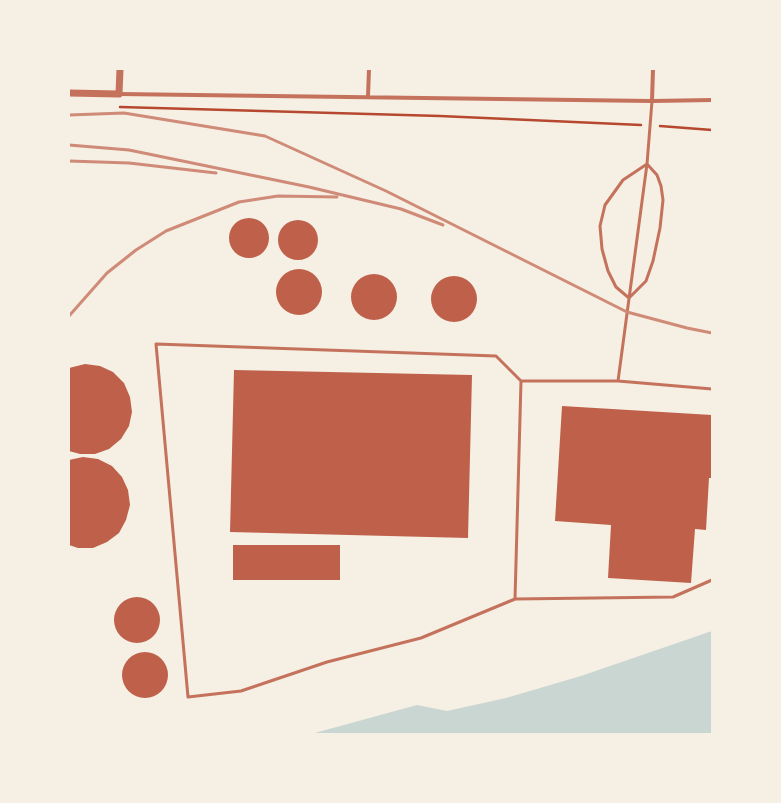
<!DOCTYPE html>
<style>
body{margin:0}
#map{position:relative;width:781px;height:803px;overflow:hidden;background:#f6efe4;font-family:Figtree,sans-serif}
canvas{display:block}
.frame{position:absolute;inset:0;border:70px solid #f6efe4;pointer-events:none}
</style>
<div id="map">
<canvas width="781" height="803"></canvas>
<div class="frame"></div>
</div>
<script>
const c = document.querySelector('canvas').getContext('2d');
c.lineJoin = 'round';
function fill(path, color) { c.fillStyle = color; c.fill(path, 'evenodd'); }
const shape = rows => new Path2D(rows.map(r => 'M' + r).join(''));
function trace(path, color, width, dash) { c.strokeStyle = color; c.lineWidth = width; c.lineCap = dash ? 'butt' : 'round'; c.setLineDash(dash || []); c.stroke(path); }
fill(shape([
 [712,631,712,734,311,734,417,705,447,711,506,698,581,676]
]), '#c9d6d2');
fill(shape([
 '229 238a20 20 0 1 1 40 0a20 20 0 1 1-40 0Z',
 '278 240a20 20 0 1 1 40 0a20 20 0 1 1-40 0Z',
 '276 292a23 23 0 1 1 46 0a23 23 0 1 1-46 0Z',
 '351 297a23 23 0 1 1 46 0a23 23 0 1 1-46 0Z',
 '431 299a23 23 0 1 1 46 0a23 23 0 1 1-46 0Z',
 [85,364,100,366,113,372,124,383,130,397,132,412,129,426,121,439,109,449,95,454,80,454,69,451,69,368],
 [234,370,472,375,468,538,230,532],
 [562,406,712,415,712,478,709,478,706,530,695,529,691,583,608,578,611,525,555,521],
 [83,457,98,459,112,466,122,477,128,490,130,505,126,520,119,533,107,542,93,548,78,548,69,545,69,460],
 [233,545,340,545,340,580,233,580],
 '114 620a23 23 0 1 1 46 0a23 23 0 1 1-46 0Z',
 '122 675a23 23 0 1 1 46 0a23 23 0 1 1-46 0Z'
]), '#bf614a');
trace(shape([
 [120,107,440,116,641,125],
 [660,126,712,130]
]), '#b5482f', 2.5);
trace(shape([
 [647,164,657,175,661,186,663,200,660,228,653,261,646,281,629,298,616,287,608,271,602,249,600,226,605,205,623,180,647,164],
 [521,381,496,356,156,344,188,697,241,691,327,662,421,638,515,599,673,597,712,580],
 [618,381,647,164,652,101],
 [515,599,521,381,618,381,712,389]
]), '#c5725c', 3);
trace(shape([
 [119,94,652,101,712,100],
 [368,96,369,69],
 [652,101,653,69]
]), '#c5725c', 4);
trace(shape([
 [69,93,119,94,120,69]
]), '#c5725c', 7);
trace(shape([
 [69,115,124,113,265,136,386,191,627,312,687,328,712,333],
 [69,145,129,150,309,187,401,209,443,225],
 [69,161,129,163,216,173],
 [69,316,107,273,136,250,166,231,239,202,278,196,337,197]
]), '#cf8b77', 3);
</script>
